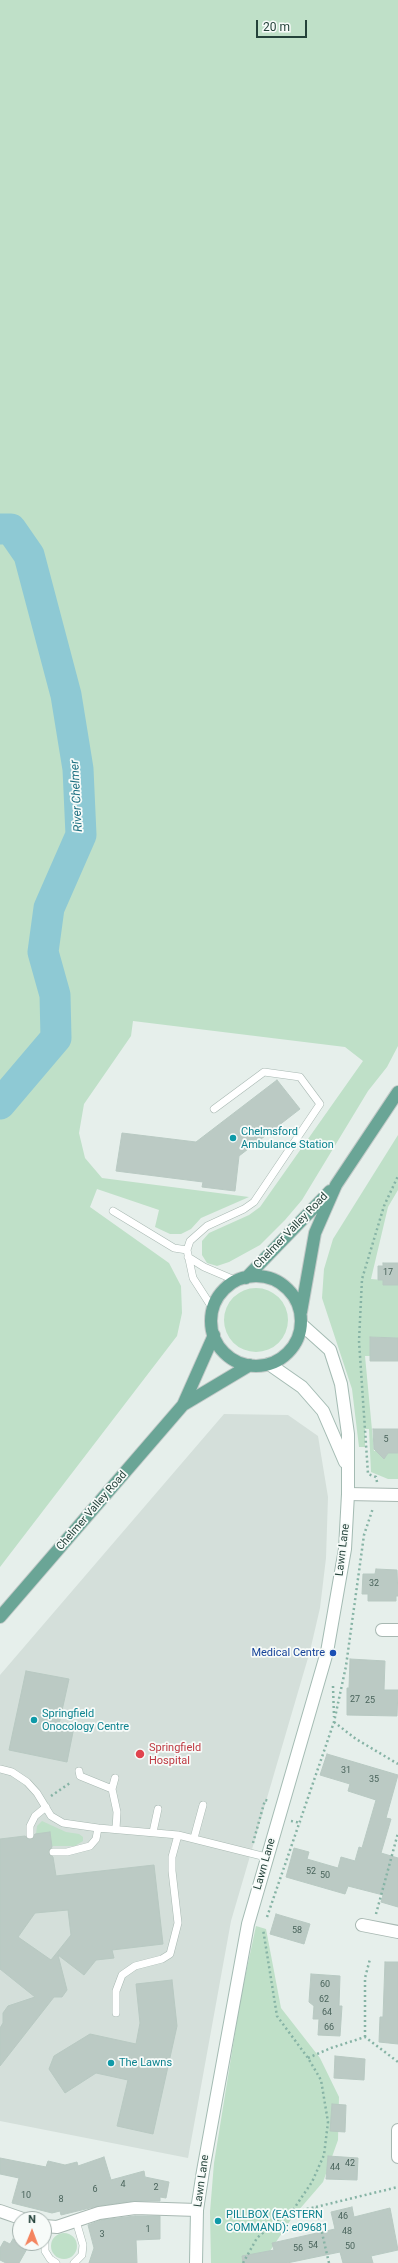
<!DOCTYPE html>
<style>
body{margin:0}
#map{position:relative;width:398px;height:2263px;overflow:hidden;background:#e6efeb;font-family:Roboto,sans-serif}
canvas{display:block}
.north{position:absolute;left:12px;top:2211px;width:40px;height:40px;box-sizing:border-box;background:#f7fbf9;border:1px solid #a3b1ad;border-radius:50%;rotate:1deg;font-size:11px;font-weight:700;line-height:16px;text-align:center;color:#24423a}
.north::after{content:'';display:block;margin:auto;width:14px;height:18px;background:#f4845f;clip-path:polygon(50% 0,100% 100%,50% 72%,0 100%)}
.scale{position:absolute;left:256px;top:20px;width:51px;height:18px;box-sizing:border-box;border:2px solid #24423a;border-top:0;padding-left:5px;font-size:12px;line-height:14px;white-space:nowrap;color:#24423a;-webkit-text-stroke:3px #f7fbf9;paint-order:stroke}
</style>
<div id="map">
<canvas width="398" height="2263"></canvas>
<div class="north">N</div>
<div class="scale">20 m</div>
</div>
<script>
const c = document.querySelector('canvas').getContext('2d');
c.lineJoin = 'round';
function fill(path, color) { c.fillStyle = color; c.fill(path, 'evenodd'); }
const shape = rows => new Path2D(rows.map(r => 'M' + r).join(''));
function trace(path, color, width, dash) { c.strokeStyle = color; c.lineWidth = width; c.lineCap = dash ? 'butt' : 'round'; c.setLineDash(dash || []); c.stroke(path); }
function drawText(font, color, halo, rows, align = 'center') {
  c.font = font + ' Roboto,sans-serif'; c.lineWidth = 3.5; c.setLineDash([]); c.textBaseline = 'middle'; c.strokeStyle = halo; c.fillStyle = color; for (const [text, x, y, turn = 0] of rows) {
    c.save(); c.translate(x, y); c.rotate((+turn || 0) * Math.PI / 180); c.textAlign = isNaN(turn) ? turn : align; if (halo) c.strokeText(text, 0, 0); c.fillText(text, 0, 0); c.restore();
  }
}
fill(shape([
 [224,1414,288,1415,318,1436,328,1497,326,1558,320,1608,310,1651,231,1921,188,2158,0,2121,0,1675]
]), '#d4dfda');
fill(shape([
 [0,0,398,0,398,1046,387,1067,368,1091,302,1200,285,1220,260,1245,229,1262,217,1266,207,1263,202,1255,202,1241,209,1233,249,1215,260,1207,363,1061,345,1047,133,1021,131,1036,84,1104,79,1133,85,1158,102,1178,249,1197,201,1218,191,1229,181,1234,170,1234,155,1227,159,1210,97,1189,90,1207,169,1263,181,1286,182,1313,177,1336,0,1567],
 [398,1135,398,1190,388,1207,371,1279,383,1280,398,1285,398,1338,370,1337,370,1356,365,1356,374,1451,380,1451,382,1456,386,1456,388,1451,398,1453,398,1479,388,1479,371,1472,369,1429,365,1429,365,1447,359,1447,352,1389,322,1298,324,1269,333,1239],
 '224 1320a32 32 0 1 1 64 0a32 32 0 1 1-64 0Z',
 [42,1821,66,1832,79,1834,83,1837,83,1841,75,1846,52,1846,36,1834,37,1826],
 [256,1926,266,1929,281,2008,320,2058,339,2097,338,2140,323,2182,292,2218,262,2263,211,2263,210,2212,214,2163,241,1996],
 '51 2246a13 13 0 1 1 26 0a13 13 0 1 1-26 0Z'
]), '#bfe0c8');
trace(shape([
 [0,529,11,529,29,555,66,695,78,769,81,835,49,908,43,952,55,995,56,1038,0,1104]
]), '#8ec9d4', 31);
const building = shape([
 [277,1080,300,1109,239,1156,235,1191,202,1187,203,1182,116,1171,122,1133,196,1142,277,1080],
 [383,1263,398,1263,398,1285,383,1285,383,1280,378,1280,378,1266,383,1266,383,1263],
 [370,1337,398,1338,398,1361,370,1361,370,1337],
 [373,1429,398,1429,398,1453,388,1453,384,1459,374,1449,373,1429],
 [376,1569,397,1570,398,1596,396,1596,396,1601,368,1601,368,1594,362,1594,363,1574,375,1574,376,1569],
 [350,1659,385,1661,384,1690,398,1690,397,1716,347,1715,347,1688,349,1688,350,1659],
 [26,1671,69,1679,59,1724,74,1727,67,1762,9,1750,26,1671],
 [327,1754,398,1775,386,1818,391,1819,381,1853,398,1858,398,1907,381,1902,383,1895,348,1886,345,1894,286,1877,294,1848,309,1852,307,1859,338,1868,341,1857,355,1861,359,1847,362,1848,376,1800,348,1791,350,1784,320,1775,327,1754],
 [50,1832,52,1847,48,1852,53,1857,56,1876,154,1865,163,1944,112,1950,114,1958,96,1960,84,1975,58,1955,67,1990,62,1997,54,1997,0,2066,0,2028,3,2023,3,2013,8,2006,35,1997,0,1969,0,1839,25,1836,30,1840,35,1834,50,1832],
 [68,1910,71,1935,51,1960,18,1937,35,1913,68,1910],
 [276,1914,310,1924,304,1944,270,1934,276,1914],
 [385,1962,398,1962,398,2044,379,2042,380,2017,383,2017,385,1962],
 [311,1974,340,1976,339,2006,342,2006,340,2036,318,2035,319,2019,313,2019,314,2006,309,2002,311,1974],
 [172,1980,177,2026,153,2134,117,2126,128,2080,96,2073,65,2093,49,2069,54,2056,90,2034,136,2044,140,2023,136,1984,172,1980],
 [335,2056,365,2059,364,2080,334,2078,335,2056],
 [332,2104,346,2105,345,2132,330,2131,332,2104],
 [328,2156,358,2158,357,2180,326,2179,328,2156],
 [104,2157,111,2180,144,2171,145,2177,169,2182,166,2198,160,2197,160,2201,134,2201,98,2206,61,2215,60,2211,52,2213,12,2203,19,2178,0,2174,0,2158,46,2167,48,2161,65,2165,77,2162,78,2166,104,2157],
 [352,2207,354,2217,390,2208,398,2250,371,2256,373,2263,343,2263,340,2252,287,2263,243,2263,242,2256,274,2250,272,2243,335,2229,331,2212,352,2207],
 [135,2216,160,2216,160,2239,136,2240,137,2263,89,2263,94,2248,88,2225,101,2220,135,2216],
 [13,2239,28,2247,19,2263,6,2263,0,2260,0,2248,4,2241,10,2244,13,2239]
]);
fill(building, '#bbcac4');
trace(building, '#b8c9c2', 1);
const lane = shape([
 [113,1211,174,1248,187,1250],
 [188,1257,204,1267,237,1281],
 [213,1309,193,1278,187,1250,190,1241,207,1226,244,1209,254,1202,320,1104,300,1077,264,1072,214,1109],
 [0,1769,12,1772,27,1782,37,1793,51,1816,63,1823,98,1828,178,1835,266,1857],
 [79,1771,80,1776,112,1789,117,1812,116,1829],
 [112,1789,115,1778],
 [153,1832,158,1809],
 [30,1835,30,1826,35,1816,46,1807],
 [194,1838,203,1805],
 [53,1852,67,1852,90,1846,96,1839,98,1828],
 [116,2013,116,1991,122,1975,135,1966,162,1959,170,1954,178,1923,172,1871,172,1857,178,1835],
 [45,2226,45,2251,50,2259,56,2263],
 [74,2263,82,2255,83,2245,76,2221]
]);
const street = shape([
 [348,1494,398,1495],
 [382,1630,398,1630],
 [362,1925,398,1932],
 [398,2130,398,2157],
 [0,2211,23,2219],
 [44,2226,57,2227,99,2213,135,2208,197,2210]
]);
const secondary = shape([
 [269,1364,302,1387,323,1411,345,1462],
 [196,2263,197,2210,203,2171,248,1924,327,1652,345,1549,348,1494,348,1434,341,1384,330,1350,301,1324]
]);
const primary = shape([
 '211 1321a45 45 0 1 1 90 0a45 45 0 1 1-90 0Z',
 [246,1278,330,1191],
 [301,1312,315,1233,336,1185,398,1092],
 [183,1405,250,1365],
 [0,1617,183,1405,214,1335]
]);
trace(lane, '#a8b8b2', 8);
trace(street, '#a8b8b2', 14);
trace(secondary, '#a4bbb3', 14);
trace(primary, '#c2cac8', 14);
trace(shape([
 [377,1482,376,1477,368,1474,359,1341,362,1279,384,1206,398,1176],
 [333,1686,334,1717],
 [334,1722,356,1739,398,1764],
 [51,1796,70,1783],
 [291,1821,301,1823],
 [253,1843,265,1800,269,1801],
 [376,1914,398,1833],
 [267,1917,334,1722,346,1666,364,1535,373,1508],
 [365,2037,365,1978,370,1959],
 [308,2058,331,2048,365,2037,398,2062],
 [316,2207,398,2187],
 [292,2212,316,2207,329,2263],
 [243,2263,257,2238,278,2220,291,2213,312,2182,324,2155,328,2122,321,2080,308,2058,277,2016,263,1929]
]), '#86b3a5', 2.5, [2, 3]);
trace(lane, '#fff', 7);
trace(street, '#fff', 12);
trace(secondary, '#fff', 12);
trace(primary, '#6aa596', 12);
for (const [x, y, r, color] of [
 [233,1138,4,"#0f9aa8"],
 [333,1653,4,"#1a4fb4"],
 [34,1720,4,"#0f9aa8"],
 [140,1754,5,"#e0444e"],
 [111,2063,4,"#0f9aa8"],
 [218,2221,4,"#0f9aa8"]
]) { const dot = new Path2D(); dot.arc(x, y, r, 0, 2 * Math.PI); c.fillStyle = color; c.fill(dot); trace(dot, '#f7fbf9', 1.5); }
drawText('9px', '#4a645c', null, [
 ["17",388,1273],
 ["5",386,1440],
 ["32",374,1584],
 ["27",355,1700],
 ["25",370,1701],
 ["31",346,1771],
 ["35",374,1780],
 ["52",311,1872],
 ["50",325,1876],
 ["58",297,1931],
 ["60",325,1985],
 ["62",324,2000],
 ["64",327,2013],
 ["66",329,2028],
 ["42",350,2164],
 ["44",335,2168],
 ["4",123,2185],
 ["2",156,2188],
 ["6",95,2190],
 ["10",26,2196],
 ["8",61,2200],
 ["46",343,2217],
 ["1",148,2230],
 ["48",347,2232],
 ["3",102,2235],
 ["54",313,2246],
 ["50",350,2247],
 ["56",298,2249]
]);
drawText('11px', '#0d838f', '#f7fbf9', [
 ["Chelmsford",241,1132],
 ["Ambulance Station",241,1145],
 ["Springfield",42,1714],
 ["Onocology Centre",42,1727],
 ["The Lawns",119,2063],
 ["PILLBOX (EASTERN",226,2215],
 ["COMMAND): e09681",226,2228]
], 'left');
drawText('11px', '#24423a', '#f7fbf9', [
 ["Chelmer Valley Road",291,1231,-46],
 ["Chelmer Valley Road",92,1511,-49],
 ["Lawn Lane",343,1550,-83],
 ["Lawn Lane",265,1864,-74],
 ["Lawn Lane",202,2181,-82]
]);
drawText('11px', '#164399', '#f7fbf9', [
 ["Medical Centre",325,1653]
], 'right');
drawText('11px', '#be3a42', '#f7fbf9', [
 ["Springfield",149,1748],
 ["Hospital",149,1761]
], 'left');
drawText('italic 12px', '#1c6f80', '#f7fbf9', [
 ["River Chelmer",77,796,-93]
]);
</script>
